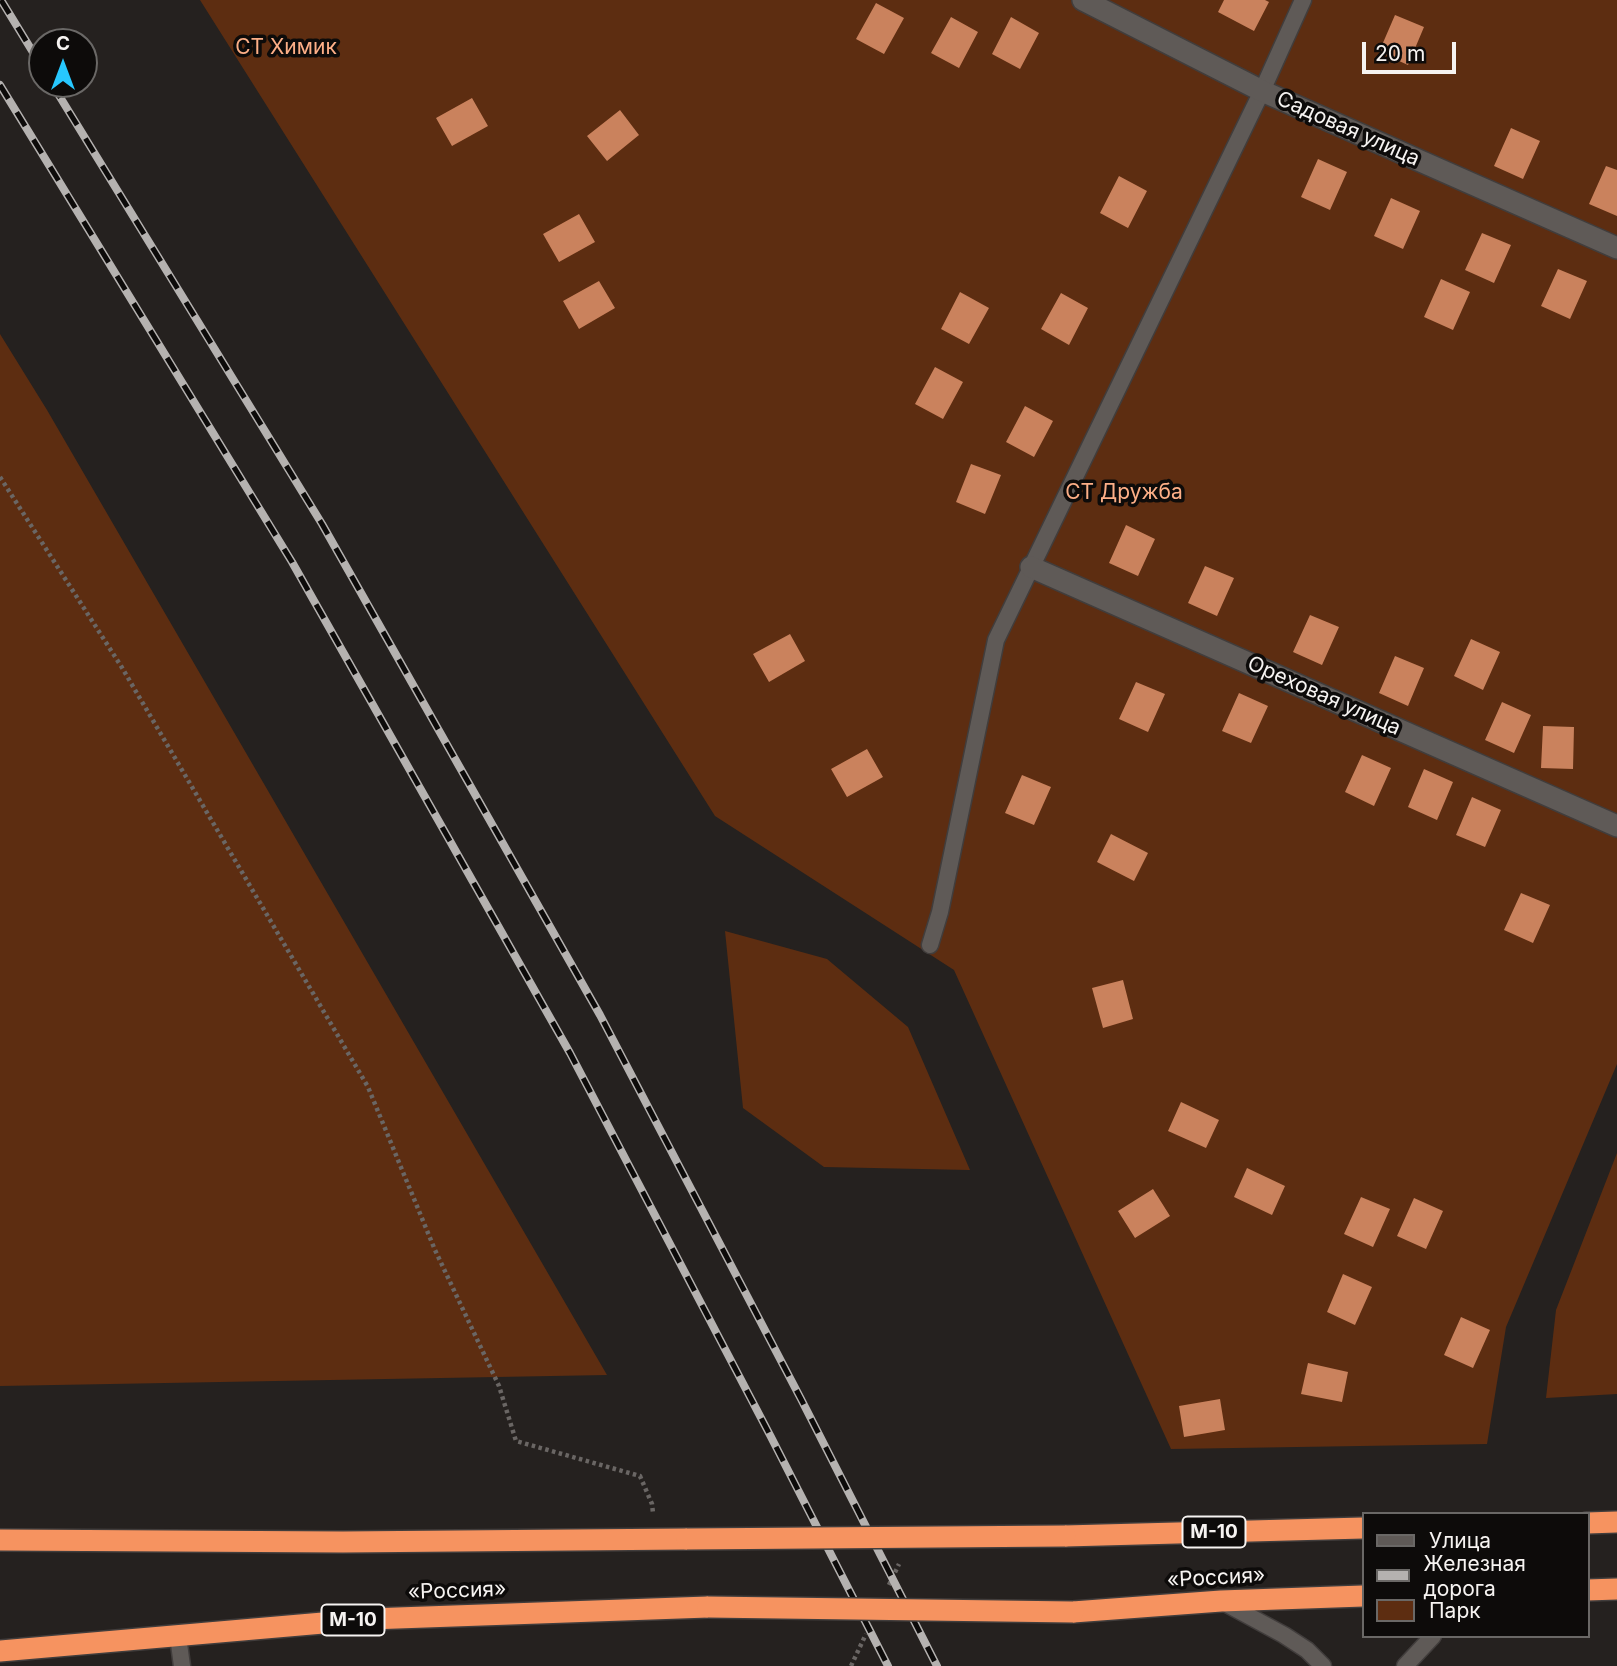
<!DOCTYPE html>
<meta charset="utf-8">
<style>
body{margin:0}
#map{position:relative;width:1617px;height:1666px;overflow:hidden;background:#25211f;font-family:Inter,sans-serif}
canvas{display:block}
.legend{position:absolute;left:1362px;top:1512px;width:228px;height:126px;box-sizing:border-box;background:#0d0b0a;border:2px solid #6a6866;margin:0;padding:9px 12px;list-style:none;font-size:21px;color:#f6f3f1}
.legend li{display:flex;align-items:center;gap:14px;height:35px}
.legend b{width:35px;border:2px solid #6a6866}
.north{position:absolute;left:28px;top:28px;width:70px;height:70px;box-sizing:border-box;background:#0d0b0a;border:2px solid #6a6866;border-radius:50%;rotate:0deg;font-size:19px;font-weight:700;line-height:28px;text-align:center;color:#f6f3f1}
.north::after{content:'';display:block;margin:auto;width:24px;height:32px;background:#27c8ff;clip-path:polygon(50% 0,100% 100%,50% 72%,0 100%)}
.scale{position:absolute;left:1362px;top:42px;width:94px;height:32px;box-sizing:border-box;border:4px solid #f6f3f1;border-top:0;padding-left:9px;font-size:21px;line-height:24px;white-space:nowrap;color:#f6f3f1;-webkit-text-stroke:5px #0d0b0a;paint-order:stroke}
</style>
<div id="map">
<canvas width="1617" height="1666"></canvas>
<ul class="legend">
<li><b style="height:9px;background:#5f5a57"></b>Улица</li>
<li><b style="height:9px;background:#b5b2b0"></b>Железная дорога</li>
<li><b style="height:19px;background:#5d2d11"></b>Парк</li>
</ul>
<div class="north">С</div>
<div class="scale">20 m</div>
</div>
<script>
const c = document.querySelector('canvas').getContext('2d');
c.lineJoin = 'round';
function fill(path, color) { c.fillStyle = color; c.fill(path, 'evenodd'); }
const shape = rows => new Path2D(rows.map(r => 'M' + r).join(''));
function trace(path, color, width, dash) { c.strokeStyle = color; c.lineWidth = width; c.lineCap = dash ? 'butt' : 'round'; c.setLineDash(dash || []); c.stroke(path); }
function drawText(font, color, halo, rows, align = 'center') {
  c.font = font + ' Inter,sans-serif'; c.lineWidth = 7; c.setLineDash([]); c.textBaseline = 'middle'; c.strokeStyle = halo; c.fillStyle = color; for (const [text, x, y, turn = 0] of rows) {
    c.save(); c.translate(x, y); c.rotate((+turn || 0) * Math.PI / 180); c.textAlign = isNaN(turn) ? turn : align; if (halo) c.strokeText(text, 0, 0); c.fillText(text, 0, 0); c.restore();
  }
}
fill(shape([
 [200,0,1617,0,1617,1064,1506,1327,1487,1444,1171,1449,954,970,715,816],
 [0,334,47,410,607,1375,0,1386],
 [725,931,827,959,908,1027,970,1170,824,1167,743,1108],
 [1617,1153,1617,1394,1546,1398,1556,1310]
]), '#5d2d11');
fill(shape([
 [1224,0,1265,0,1269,2,1254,31,1218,12],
 [876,3,904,18,884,54,856,39],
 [1395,15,1424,27,1408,65,1379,52],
 [951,17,978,32,959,68,931,53],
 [1011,17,1039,33,1020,69,992,54],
 [472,98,488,126,452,146,436,118],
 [620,110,639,135,607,161,587,136],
 [1511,128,1540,141,1523,179,1494,166],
 [1318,159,1347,172,1330,210,1301,197],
 [1606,166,1617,170,1617,216,1589,204],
 [1119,176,1147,191,1128,228,1100,213],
 [1391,198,1420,211,1403,249,1374,236],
 [579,214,595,242,559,262,543,234],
 [1482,233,1511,245,1494,283,1465,270],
 [1558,269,1587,281,1570,319,1541,306],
 [1441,279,1470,292,1453,330,1424,317],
 [599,281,615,308,579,329,563,301],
 [960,292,989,308,969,344,941,329],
 [1061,293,1088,308,1069,345,1041,329],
 [935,367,963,382,943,419,915,404],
 [1025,406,1053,421,1034,457,1006,442],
 [971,464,1001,475,985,514,956,502],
 [1126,525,1155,539,1138,576,1109,563],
 [1205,566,1234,578,1217,616,1188,603],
 [1310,615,1339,627,1322,665,1293,652],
 [790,634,805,661,769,682,753,654],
 [1471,639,1500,652,1483,690,1454,676],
 [1395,656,1424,668,1408,706,1379,693],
 [1136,682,1165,694,1148,732,1119,719],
 [1239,693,1268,706,1251,743,1222,731],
 [1502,702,1531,715,1514,753,1485,740],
 [1543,726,1574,727,1573,769,1541,768],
 [867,749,883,777,847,797,831,769],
 [1362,755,1391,768,1374,806,1345,792],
 [1424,769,1453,782,1437,820,1408,807],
 [1022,775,1051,787,1034,825,1005,813],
 [1472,797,1501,810,1485,847,1456,835],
 [1111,834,1148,853,1134,881,1097,862],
 [1521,893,1550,905,1533,943,1504,930],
 [1123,980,1133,1019,1103,1028,1092,988],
 [1181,1102,1219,1120,1206,1148,1168,1131],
 [1247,1168,1285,1186,1272,1215,1234,1197],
 [1153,1189,1170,1216,1135,1238,1118,1211],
 [1361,1197,1390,1209,1373,1247,1344,1234],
 [1414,1198,1443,1211,1426,1249,1397,1236],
 [1343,1274,1372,1287,1355,1325,1327,1312],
 [1461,1317,1490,1330,1473,1368,1444,1355],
 [1308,1363,1348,1372,1342,1402,1301,1394],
 [1220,1399,1225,1430,1184,1437,1179,1406]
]), '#ca825d');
const lane = shape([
 [930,945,940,912,996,640,1262,91,1303,0],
 [1223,1602,1284,1635,1307,1650,1323,1666],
 [178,1636,182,1666],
 [1405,1666,1433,1636]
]);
const street = shape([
 [1083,0,1262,91,1617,248],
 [1031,567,1617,826]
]);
const highway = shape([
 [1587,1523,1617,1522],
 [1065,1536,1363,1528],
 [0,1540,343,1542,687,1539],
 [1587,1590,1617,1589],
 [1073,1612,1221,1601,1363,1596],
 [0,1651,369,1619,708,1607]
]);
trace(lane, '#413d3c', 19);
trace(street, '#413d3c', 24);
trace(highway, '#413d3c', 24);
trace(shape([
 [0,477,121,666,368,1087,435,1250,499,1386,516,1441,640,1476,652,1504,653,1513],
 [889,1585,899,1564],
 [851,1666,866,1634]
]), '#6a6664', 4.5, [3.5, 3.5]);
trace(lane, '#5f5a57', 16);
trace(street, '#5f5a57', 21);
trace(highway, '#f69360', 21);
const rail = shape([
 [1,0,42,67],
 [52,84,322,524,600,1015,801,1399,937,1666],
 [0,85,292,562,570,1053,771,1437,888,1666]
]);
trace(rail, '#b5b2b0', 8);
trace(rail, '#0d0b0a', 5, [16]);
const highwayBridge = shape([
 [687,1539,1065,1536],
 [708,1607,1073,1612]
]);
trace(highwayBridge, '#413d3c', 24, []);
trace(highwayBridge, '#f69360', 21);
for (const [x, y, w] of [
 [1214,1532,63],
 [353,1620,63]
]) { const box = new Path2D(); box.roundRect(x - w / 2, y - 15.5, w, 31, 5); c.fillStyle = '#0d0b0a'; c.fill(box); trace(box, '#f6f3f1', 2); }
drawText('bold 19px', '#f6f3f1', null, [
 ["М-10",1214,1532],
 ["М-10",353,1620]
]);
drawText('21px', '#fdaf87', '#0d0b0a', [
 ["СТ Химик",286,48],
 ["СТ Дружба",1124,493]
]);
drawText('21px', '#f6f3f1', '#0d0b0a', [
 ["Садовая улица",1348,129,24],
 ["Ореховая улица",1324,696,24],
 ["«Россия»",1216,1578,-3],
 ["«Россия»",457,1591,-2]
]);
</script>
